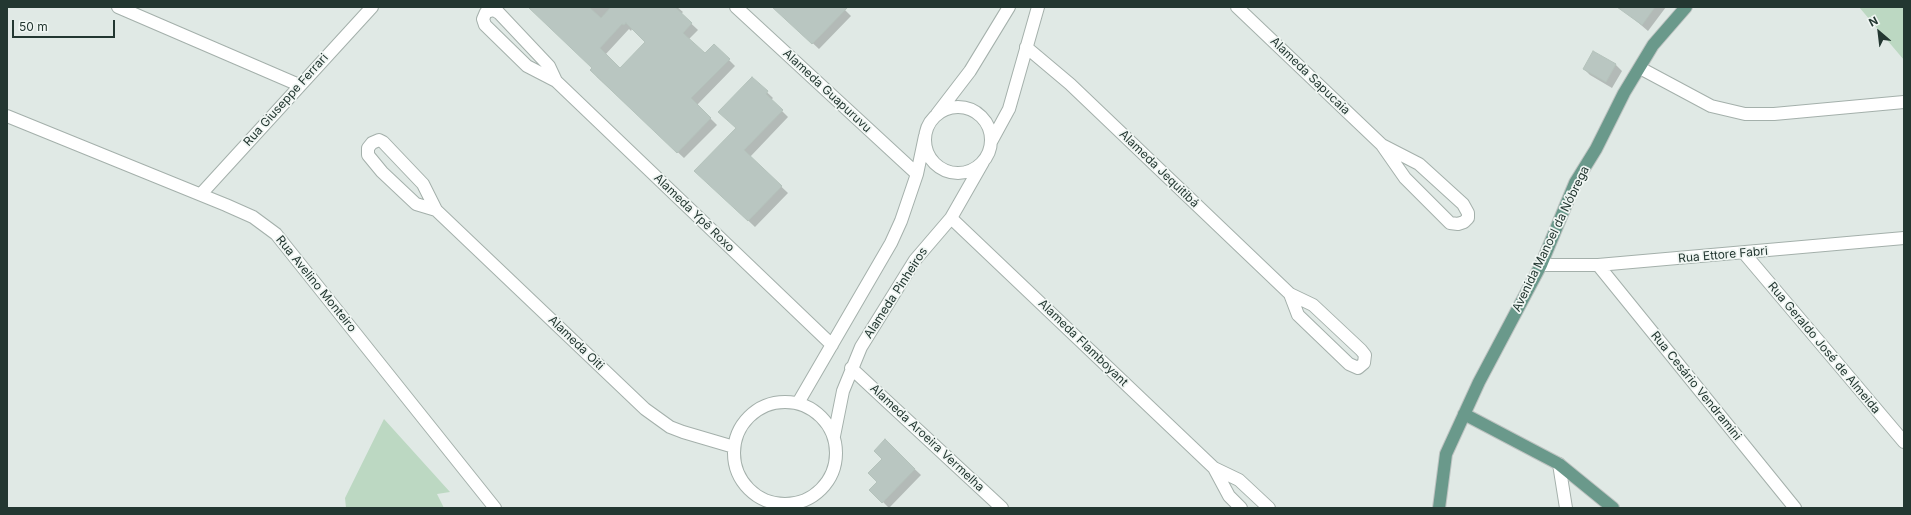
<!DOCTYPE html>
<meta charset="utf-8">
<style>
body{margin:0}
#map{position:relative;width:1911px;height:515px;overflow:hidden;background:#e0e9e5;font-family:Inter,sans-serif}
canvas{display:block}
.frame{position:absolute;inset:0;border:8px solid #233731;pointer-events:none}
.north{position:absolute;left:1859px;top:12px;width:40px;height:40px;-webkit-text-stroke:3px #f0f6f3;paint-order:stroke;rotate:332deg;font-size:11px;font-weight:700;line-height:16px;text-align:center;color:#233731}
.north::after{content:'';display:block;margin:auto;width:14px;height:18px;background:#233731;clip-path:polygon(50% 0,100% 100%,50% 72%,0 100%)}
.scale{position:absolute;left:12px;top:20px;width:103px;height:18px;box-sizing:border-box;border:2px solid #233731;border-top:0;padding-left:5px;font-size:12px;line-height:14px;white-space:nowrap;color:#233731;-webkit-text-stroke:3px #f0f6f3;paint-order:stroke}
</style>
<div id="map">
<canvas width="1911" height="515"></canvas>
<div class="frame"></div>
<div class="north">N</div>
<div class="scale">50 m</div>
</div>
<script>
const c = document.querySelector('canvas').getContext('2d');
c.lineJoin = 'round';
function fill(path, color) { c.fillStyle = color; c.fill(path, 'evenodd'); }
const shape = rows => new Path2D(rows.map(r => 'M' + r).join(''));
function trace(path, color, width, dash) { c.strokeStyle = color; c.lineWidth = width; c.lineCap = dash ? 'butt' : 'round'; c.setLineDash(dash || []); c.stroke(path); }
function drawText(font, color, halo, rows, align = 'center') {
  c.font = font + ' Inter,sans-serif'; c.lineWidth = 3.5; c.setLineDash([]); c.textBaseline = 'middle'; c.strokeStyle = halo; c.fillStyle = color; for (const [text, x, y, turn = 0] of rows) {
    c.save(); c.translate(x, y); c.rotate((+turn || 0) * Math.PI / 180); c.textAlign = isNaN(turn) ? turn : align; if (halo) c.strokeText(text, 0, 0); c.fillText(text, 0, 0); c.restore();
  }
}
fill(shape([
 [1859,7,1904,7,1904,60],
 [384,419,450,492,437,494,444,508,346,508,345,498]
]), '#bcd8c2');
fill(shape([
 [529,7,677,7,683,12,681,14,698,30,689,39,705,55,714,45,735,66,697,105,717,125,684,158,597,77,593,68],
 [629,29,631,31,632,29,646,42,620,69,605,55],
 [774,7,842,7,851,16,819,49],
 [1631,7,1666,7,1648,31,1627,13],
 [1593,53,1616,65,1622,71,1612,88,1590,75,1584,69],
 [752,78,773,98,771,100,788,117,750,157,788,193,755,227,702,177,737,128],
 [885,441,921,475,889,508,871,490,878,482]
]), '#0003');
const building = shape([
 [528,7,589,7,601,18,611,7,675,7,692,23,683,33,705,53,714,44,730,59,691,98,711,118,677,153,590,70,592,68,528,7],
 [626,23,645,42,620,68,600,48,622,24,624,25,626,23],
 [772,7,848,7,812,44,772,7],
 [1617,7,1655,7,1642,25,1617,7],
 [1593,51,1616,64,1606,82,1583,69,1593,51],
 [752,77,768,91,766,94,783,110,744,150,782,186,748,221,694,171,736,128,718,112,752,77],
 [885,439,915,469,882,503,869,490,877,482,868,473,882,459,874,451,885,439]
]);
fill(building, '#b9c6c1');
trace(building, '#b4c2bb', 1);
const minor = shape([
 [118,7,299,85],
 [736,7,917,174],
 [1237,7,1382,145,1405,178,1450,223,1458,224,1464,222,1468,218,1468,213,1463,204,1419,164,1382,145],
 [1026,47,1070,84,1290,294,1313,305,1361,350,1365,355,1364,363,1358,368,1349,364,1298,315,1290,294],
 [1640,68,1711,106,1745,114,1774,114,1904,102],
 [556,81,549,66,499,13,494,10,486,12,483,19,485,25,527,66,556,81,832,345],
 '925 140a33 33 0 1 1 66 0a33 33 0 1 1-66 0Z',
 [937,114,970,71,1009,7],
 [7,116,226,205,253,217,276,234,495,508],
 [991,142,1009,109,1038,7],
 [201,194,372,7],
 [436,210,416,204,382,172,368,155,368,148,372,143,379,140,383,142,423,184,436,210,645,409,670,427,683,432,734,447],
 [951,218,1214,468,1229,496,1241,508],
 [1744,253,1904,442],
 [1541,265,1598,265,1904,238],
 [1598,265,1795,508],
 [851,368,1002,508],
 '734 453a51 51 0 1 1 102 0a51 51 0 1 1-102 0Z',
 [798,403,891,243,901,221,917,174,925,136],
 [834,436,843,391,861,347,915,260,951,218,983,162],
 [1559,464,1566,508],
 [1214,468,1239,480,1269,508]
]);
const major = shape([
 [1464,414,1559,464,1613,508],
 [1439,508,1446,454,1479,382,1541,265,1575,183,1596,149,1624,93,1653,45,1686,7]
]);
trace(minor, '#a4b0ab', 14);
trace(major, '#bdc3c1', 14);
trace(minor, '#fff', 12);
trace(major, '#6a998b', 12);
drawText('12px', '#233731', '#f0f6f3', [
 ["Alameda Sapucaia",1310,76,44],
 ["Alameda Guapuruvu",827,91,43],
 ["Rua Giuseppe Ferrari",286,100,-48],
 ["Alameda Jequitibá",1159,169,44],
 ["Alameda Ypê Roxo",694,213,44],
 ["Avenida Manoel da Nóbrega",1551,239,-64],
 ["Rua Ettore Fabri",1723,255,-5],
 ["Rua Avelino Monteiro",316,284,51],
 ["Alameda Pinheiros",896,293,-57],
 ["Alameda Oiti",576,343,44],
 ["Alameda Flamboyant",1083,343,44],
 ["Rua Geraldo José de Almeida",1824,348,50],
 ["Rua Cesário Vendramini",1696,386,51],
 ["Alameda Aroeira Vermelha",927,438,43]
]);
</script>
